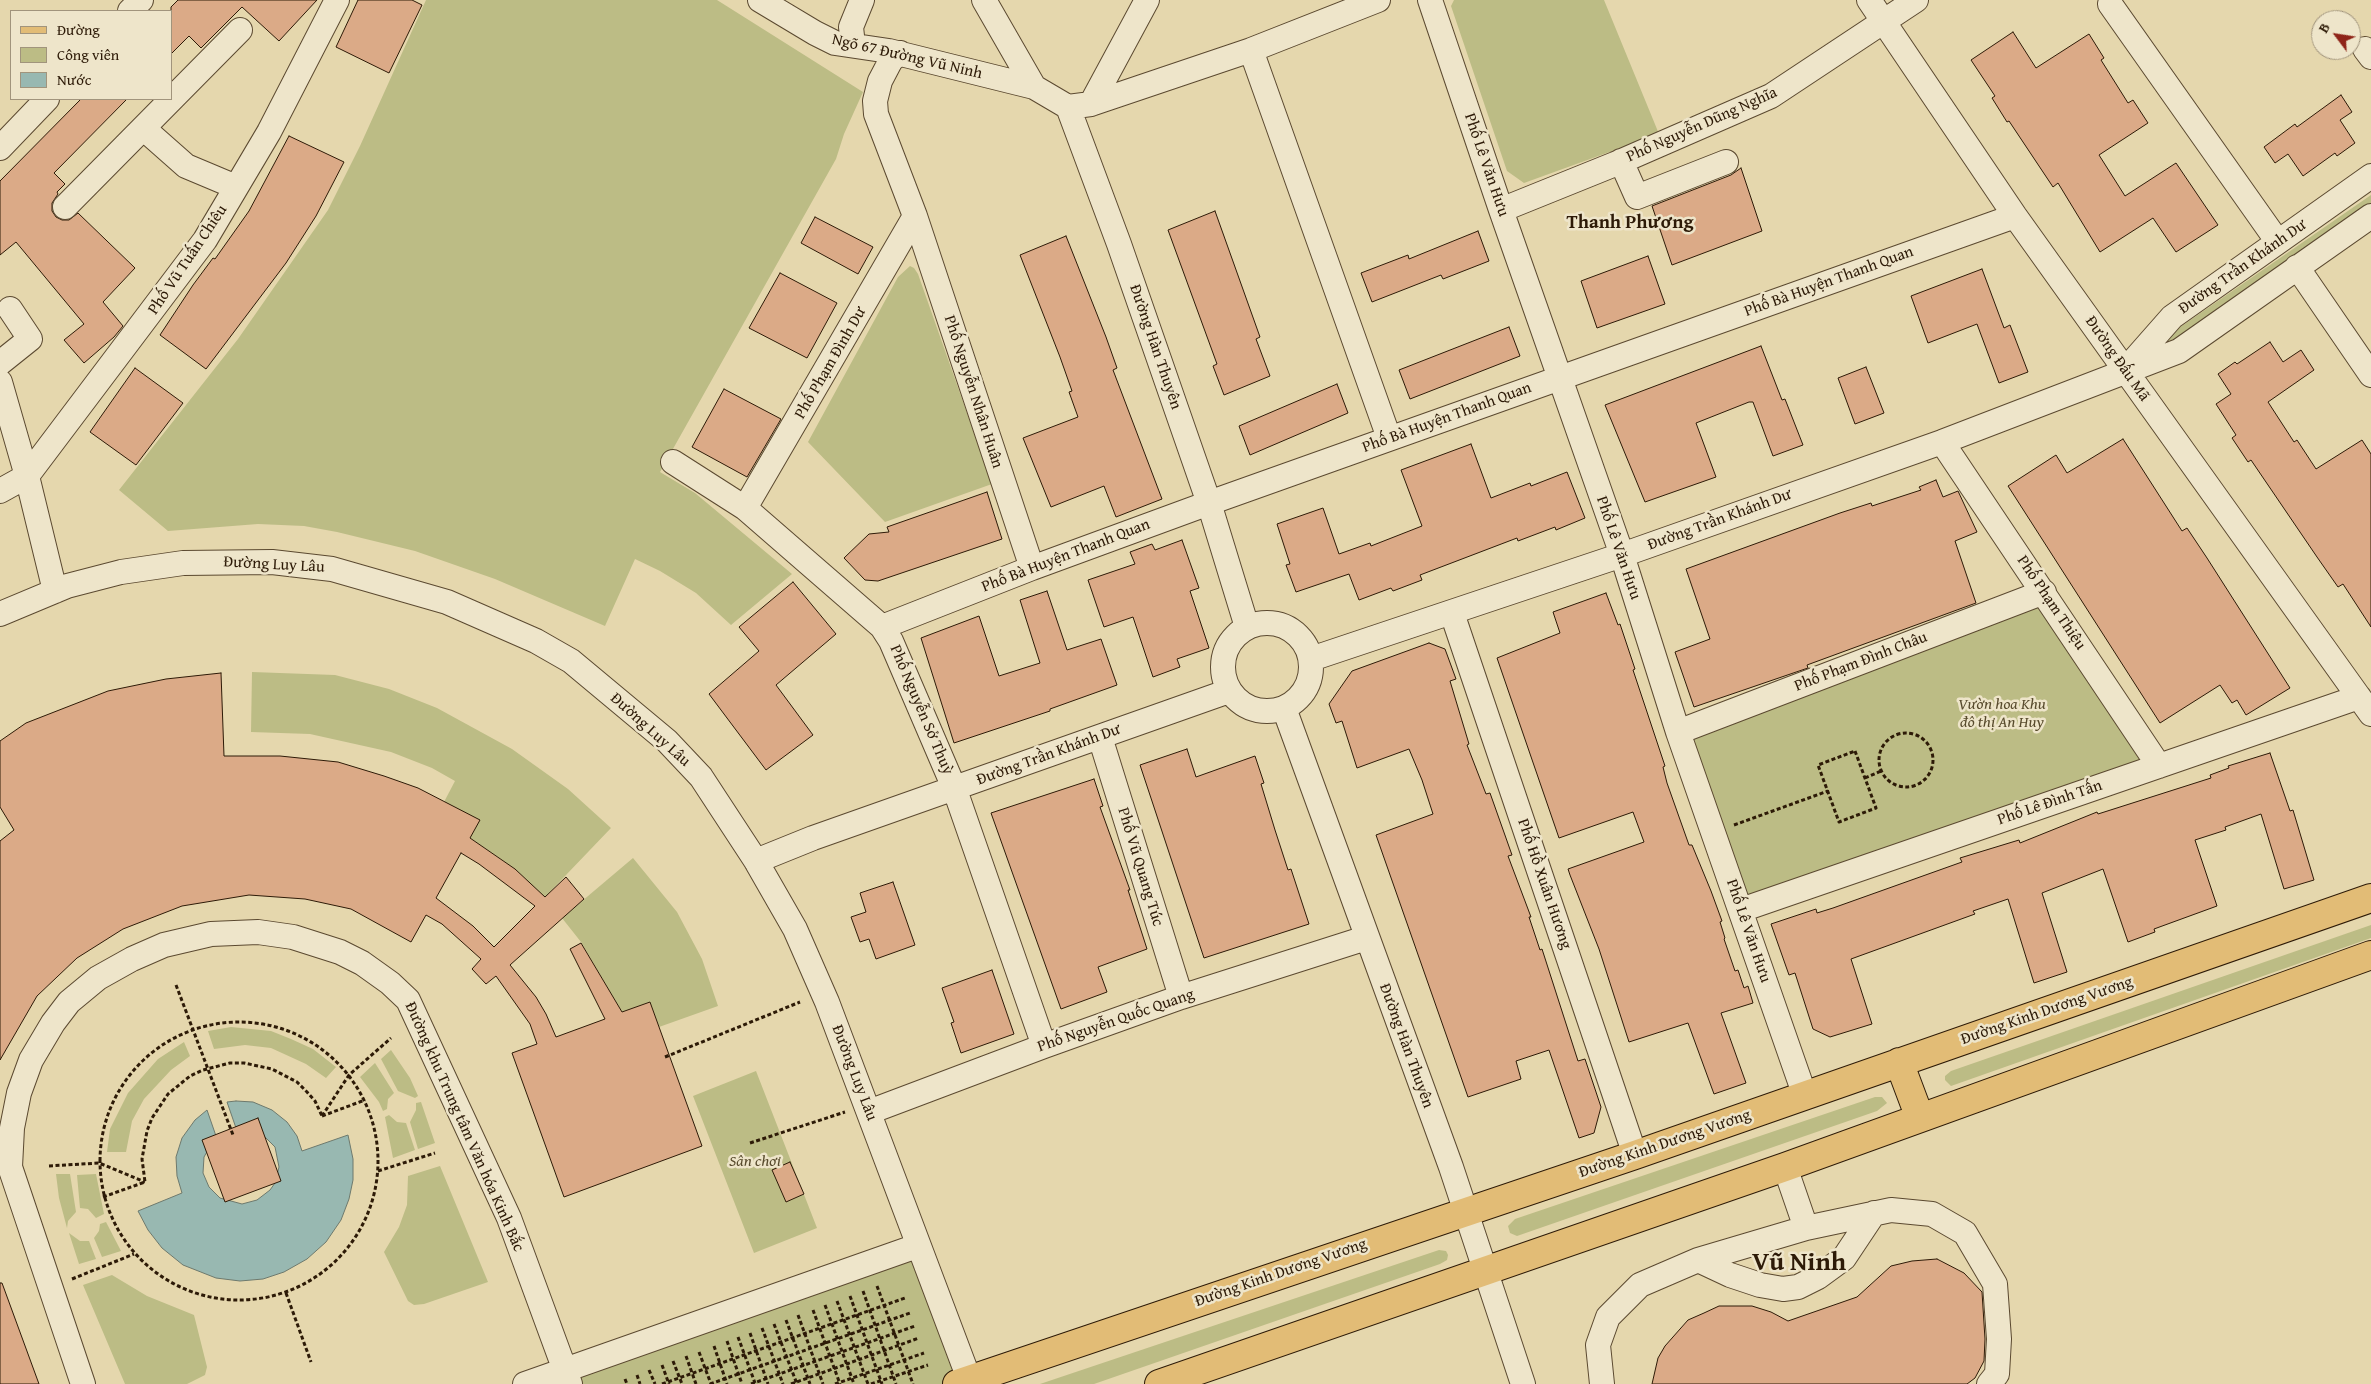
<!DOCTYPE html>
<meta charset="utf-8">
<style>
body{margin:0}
#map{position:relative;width:2371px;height:1384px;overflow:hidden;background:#e5d7ad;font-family:"Gentium Book Plus",serif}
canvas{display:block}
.legend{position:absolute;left:10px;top:10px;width:162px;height:90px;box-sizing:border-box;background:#eee5ca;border:1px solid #a1947c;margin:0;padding:6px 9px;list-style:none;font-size:15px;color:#2d1a07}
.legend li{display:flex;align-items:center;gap:10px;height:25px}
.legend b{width:25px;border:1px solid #a1947c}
.north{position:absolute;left:2311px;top:10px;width:50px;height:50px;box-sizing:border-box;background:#eee5ca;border:1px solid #a1947c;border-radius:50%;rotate:301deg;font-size:14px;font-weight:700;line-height:20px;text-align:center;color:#2d1a07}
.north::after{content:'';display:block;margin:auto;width:18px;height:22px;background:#8f2418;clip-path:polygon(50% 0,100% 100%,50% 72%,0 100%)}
</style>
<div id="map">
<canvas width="2371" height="1384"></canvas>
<ul class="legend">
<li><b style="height:6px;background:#e2bc76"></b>Đường</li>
<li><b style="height:14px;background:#bcbc85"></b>Công viên</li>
<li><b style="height:14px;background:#98b8b1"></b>Nước</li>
</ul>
<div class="north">B</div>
</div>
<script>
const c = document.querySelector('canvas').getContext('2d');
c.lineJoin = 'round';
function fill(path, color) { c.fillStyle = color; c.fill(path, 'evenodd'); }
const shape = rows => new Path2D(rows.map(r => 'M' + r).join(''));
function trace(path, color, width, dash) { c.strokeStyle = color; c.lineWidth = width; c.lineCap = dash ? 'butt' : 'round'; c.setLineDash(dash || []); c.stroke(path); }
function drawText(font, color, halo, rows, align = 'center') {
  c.font = font + ' "Gentium Book Plus",serif'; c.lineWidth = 5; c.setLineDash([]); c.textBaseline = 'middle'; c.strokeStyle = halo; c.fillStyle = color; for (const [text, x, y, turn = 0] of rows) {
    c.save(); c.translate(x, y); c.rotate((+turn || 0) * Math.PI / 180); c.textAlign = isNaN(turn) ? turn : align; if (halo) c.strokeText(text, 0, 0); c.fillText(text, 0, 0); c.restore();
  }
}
fill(shape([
 [426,0,717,0,863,92,844,134,836,159,660,472,695,493,792,574,731,625,696,593,660,571,635,559,605,626,495,579,415,551,337,532,304,526,258,524,168,531,119,490,238,339,328,210,360,146],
 [1454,0,1604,0,1659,134,1524,183,1507,171,1451,6],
 [2371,195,2371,209,2166,345,2164,343,2176,330],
 [910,266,914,268,918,274,992,484,885,522,808,442,898,277],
 [2044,592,2159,766,1741,910,1678,732],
 [252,672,335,675,389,689,437,708,512,749,568,789,611,828,544,898,515,869,470,838,444,802,455,781,432,768,391,752,310,734,251,732],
 [633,858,677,912,702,959,718,1006,659,1027,650,1002,622,1012,581,942,562,918],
 [2371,925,2371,938,1951,1086,1945,1080,1945,1076,1951,1071],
 [231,1027,271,1031,291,1039,313,1049,336,1067,326,1078,306,1064,271,1048,245,1045,214,1049,208,1031],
 [184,1042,190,1056,171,1070,144,1099,132,1121,126,1152,107,1152,110,1129,128,1093,158,1059],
 [391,1050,410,1078,418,1096,415,1098,398,1091,381,1059],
 [375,1063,394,1093,388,1099,387,1109,383,1111,379,1102,360,1077],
 [756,1071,817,1228,754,1253,693,1096],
 [1875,1097,1882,1097,1887,1103,1877,1111,1517,1236,1510,1233,1508,1226,1515,1219],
 [421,1102,435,1143,418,1149,410,1122,416,1110,416,1103],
 [389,1115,397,1122,406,1123,415,1150,393,1158,385,1117],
 [440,1166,488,1282,424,1304,414,1305,408,1301,384,1252,399,1227,407,1205,408,1176],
 [56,1174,70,1174,76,1212,68,1221,67,1228,59,1198],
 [96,1174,104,1214,96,1218,88,1209,80,1208,77,1175],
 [106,1222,121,1251,102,1257,94,1238,99,1231,100,1224],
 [69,1233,80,1241,89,1241,96,1259,79,1264],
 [917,1246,969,1380,957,1384,525,1384],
 [1439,1250,1446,1251,1448,1255,1447,1260,1440,1264,1094,1384,1040,1384],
 [112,1275,147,1296,194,1315,207,1367,205,1375,187,1384,125,1384,83,1285]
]), '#bcbc85');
const water = shape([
 [236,1101,253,1102,272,1110,287,1122,297,1136,302,1151,348,1135,353,1159,353,1180,349,1199,341,1220,326,1242,307,1259,284,1272,263,1279,240,1281,216,1278,183,1265,162,1248,148,1230,138,1211,182,1193,177,1176,176,1157,182,1138,195,1120,207,1110,216,1136,204,1157,203,1173,209,1187,220,1198,242,1204,257,1200,270,1190,275,1183,279,1167,275,1147,260,1132,236,1128,227,1102,236,1101]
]);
fill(water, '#98b8b1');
trace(water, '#6d796d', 1);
const building = shape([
 [178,0,317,0,279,41,242,7,201,48,189,36,171,54,171,7,178,0],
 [358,0,412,0,422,5,389,73,336,47,358,0],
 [2013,32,2036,68,2089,34,2104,58,2101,60,2128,103,2133,100,2148,123,2099,155,2125,196,2176,163,2218,225,2176,252,2153,218,2100,252,2058,183,2053,187,2009,121,2007,122,1992,98,1995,96,1971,60,2013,32],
 [2341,95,2352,112,2340,120,2355,143,2337,156,2335,153,2303,176,2288,154,2275,163,2264,147,2295,124,2297,127,2341,95],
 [81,99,127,99,54,173,65,184,57,192,58,194,52,203,52,211,56,217,62,220,69,220,78,213,135,268,103,302,123,326,114,337,84,363,64,340,84,324,16,242,0,255,0,181,81,99],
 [289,136,344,162,316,216,286,263,206,369,160,335,193,285,213,258,215,259,249,211,289,136],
 [1741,168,1762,231,1672,265,1652,206,1731,175,1741,168],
 [1215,211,1260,337,1256,339,1270,376,1224,395,1213,366,1217,364,1168,230,1215,211],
 [815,217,873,247,858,274,801,243,815,217],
 [1478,231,1489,261,1443,279,1441,275,1372,302,1361,273,1408,255,1409,259,1478,231],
 [1066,236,1106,337,1117,368,1113,370,1162,499,1116,517,1104,486,1051,507,1023,438,1078,417,1069,392,1072,391,1060,357,1020,255,1066,236],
 [1648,256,1665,304,1597,328,1581,281,1648,256],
 [1982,269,2004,328,2010,325,2028,372,1999,383,1977,324,1928,343,1911,296,1982,269],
 [780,273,837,303,807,358,749,328,780,273],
 [1509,327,1520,356,1410,399,1399,370,1509,327],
 [2270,342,2283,362,2301,350,2314,370,2268,402,2294,442,2297,440,2316,469,2362,440,2371,454,2371,627,2343,584,2338,587,2317,557,2251,460,2248,462,2232,438,2236,435,2216,404,2231,394,2218,374,2235,362,2237,364,2270,342],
 [1761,346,1782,400,1785,399,1803,445,1773,456,1753,402,1749,402,1696,423,1716,477,1645,502,1605,405,1761,346],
 [1866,367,1884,413,1855,424,1838,378,1866,367],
 [135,368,183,403,136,465,90,432,135,368],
 [1337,384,1348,413,1250,455,1239,426,1337,384],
 [724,389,781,419,747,477,692,447,724,389],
 [2123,439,2182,531,2187,528,2207,558,2290,688,2246,715,2237,700,2232,703,2220,685,2160,723,2008,486,2056,455,2067,473,2123,439],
 [1471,444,1491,498,1530,483,1531,486,1567,472,1585,518,1556,530,1555,527,1518,541,1517,538,1420,575,1422,580,1393,591,1391,588,1359,600,1349,574,1296,592,1286,565,1290,564,1277,524,1323,508,1339,554,1370,543,1371,546,1422,526,1401,470,1471,444],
 [1936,480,1943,497,1958,491,1977,532,1955,541,1976,603,1807,665,1808,668,1805,669,1694,707,1675,652,1710,639,1686,569,1840,513,1871,503,1872,506,1921,490,1919,487,1936,480],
 [987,492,1002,539,878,581,865,580,844,558,869,534,889,532,887,527,987,492],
 [1182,540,1199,588,1190,591,1209,648,1177,659,1180,667,1153,677,1133,617,1104,627,1088,580,1135,564,1130,552,1152,544,1155,550,1182,540],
 [793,582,836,634,776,685,813,735,766,770,709,694,759,651,739,627,793,582],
 [1047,591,1067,650,1101,639,1117,685,1050,709,1050,711,954,743,921,638,979,616,999,676,1040,663,1020,600,1047,591],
 [1606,593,1618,625,1620,624,1635,669,1633,670,1665,766,1663,767,1667,783,1689,845,1692,845,1711,891,1722,921,1720,922,1725,938,1724,939,1735,971,1738,970,1744,988,1748,986,1753,1003,1721,1013,1746,1083,1714,1094,1688,1023,1629,1042,1599,949,1570,875,1568,869,1644,842,1633,812,1559,838,1497,658,1560,633,1553,612,1606,593],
 [1429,643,1445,649,1456,679,1450,681,1469,744,1467,745,1486,794,1490,793,1512,855,1508,856,1531,917,1529,917,1540,950,1542,949,1578,1061,1585,1059,1601,1107,1594,1133,1579,1138,1549,1050,1516,1061,1521,1079,1468,1097,1376,835,1433,814,1422,780,1409,749,1357,768,1342,721,1336,723,1329,704,1352,671,1429,643],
 [221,673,224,756,280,756,338,762,384,776,418,788,480,820,470,838,515,869,545,897,566,877,584,899,510,965,536,997,546,1014,556,1037,605,1019,570,949,581,943,622,1012,650,1002,702,1146,564,1197,512,1053,537,1044,530,1024,496,976,486,984,472,969,481,959,442,924,426,915,411,942,351,909,305,899,249,895,182,906,123,929,77,958,37,996,0,1060,0,841,14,830,0,807,0,741,26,723,108,691,166,679,221,673],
 [461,853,479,864,535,906,494,947,473,926,436,898,461,853],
 [1187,749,1196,777,1255,756,1264,783,1261,784,1275,830,1288,870,1291,869,1309,924,1204,958,1140,765,1187,749],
 [2270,753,2290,811,2293,810,2314,880,2284,889,2261,814,2225,827,2226,830,2195,840,2217,906,2154,929,2155,932,2128,942,2103,869,2042,893,2067,972,2034,983,2008,899,1973,911,1975,914,1851,959,1872,1024,1830,1037,1813,1029,1795,973,1789,975,1771,924,1816,909,1817,913,1833,908,1962,862,1960,858,2019,840,2020,843,2097,812,2098,814,2211,778,2210,775,2229,768,2228,766,2270,753],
 [1094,779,1103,806,1100,807,1130,890,1128,890,1147,949,1098,967,1107,992,1061,1009,991,813,1094,779],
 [893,882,915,945,876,959,869,939,860,942,851,917,866,912,860,893,893,882],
 [992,970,1014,1034,961,1053,951,1023,954,1022,942,988,992,970],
 [258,1118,281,1181,225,1202,202,1140,258,1118],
 [790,1162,804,1194,786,1202,772,1170,790,1162],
 [1937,1259,1964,1273,1982,1292,1985,1339,1984,1361,1975,1378,1967,1384,1652,1384,1658,1358,1665,1346,1688,1320,1704,1313,1719,1306,1752,1306,1771,1312,1788,1321,1857,1297,1891,1266,1912,1261,1937,1259],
 [0,1283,2,1283,39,1384,0,1384,0,1283]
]);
fill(building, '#dbaa87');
trace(building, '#2d1a07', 1);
const minor = shape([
 [760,0,815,33,835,43,889,51,1034,87,1068,107,1119,244,1209,503,1247,627],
 [984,0,1034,87],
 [1430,0,1501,210,1622,555,1678,732,1805,1096],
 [1869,0,2015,216,2371,714],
 [2110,4,2278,242],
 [130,11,141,0],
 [853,45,851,27,862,0],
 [2365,49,2371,57],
 [1251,50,1389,438],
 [900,53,891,60,880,81,875,101,876,114,915,216,1032,568],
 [1091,104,1147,0],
 [1068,107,1091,104,1251,50,1378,0],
 [143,128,186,166,236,187],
 [0,148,47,99],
 [1621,161,1637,197,1726,162],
 [65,207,240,30],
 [1501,210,1615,164,1771,96,1916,0],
 [2297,267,2371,375],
 [0,363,30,339,10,309],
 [2128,367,2172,317,2371,176],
 [0,382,27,476,55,591],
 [1942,442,2159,766],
 [673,462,745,508,882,627,891,641,955,790,1044,1046],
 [0,491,27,476,205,240,269,132,337,0],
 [745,508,915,216],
 [1452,613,1635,1155],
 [0,614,67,586,121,572,183,563,272,562,332,569,447,602,536,641,571,661,667,741,701,777,756,861,795,929,827,1002,971,1384],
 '1223 667a44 44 0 1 1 88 0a44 44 0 1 1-88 0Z',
 [882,627,1032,568,1209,503,2015,216],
 [1311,659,1622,555,1942,442,2179,351,2371,216],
 [1284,708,1451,1167,1523,1384],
 [1678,732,2044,592],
 [1100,737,1181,997],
 [756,861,813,838,1229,691],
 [1741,910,2359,697],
 [869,1112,1044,1046,1181,997,1366,938],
 [1785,1167,1806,1228],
 [1698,1260,1730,1275,1760,1285,1783,1289,1798,1287,1818,1277,1844,1258,1874,1213],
 [83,1384,10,1167,12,1128,19,1093,31,1060,53,1023,69,1002,98,978,132,959,164,945,211,934,258,932,293,937,340,952,362,963,390,983,408,1000,509,1218,570,1384],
 [525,1384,917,1246],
 [1602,1384,1598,1345,1608,1317,1640,1285,1698,1260,1806,1228,1891,1210,1932,1214,1965,1233,1995,1284,1999,1339,1997,1374,1989,1384]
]);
const major = shape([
 [1899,1062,1920,1118],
 [957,1384,1635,1155,2371,898],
 [1159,1384,1785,1167,2371,955]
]);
trace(minor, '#5b4930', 26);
trace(major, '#2d1a07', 30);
trace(shape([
 '1879 760a27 27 0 1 1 54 0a27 27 0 1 1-54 0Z',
 [1855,751,1876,808,1839,822,1818,765,1855,751],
 [1865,778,1881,771],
 [1734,825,1828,791],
 [176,985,233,1135],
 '100 1161a139 139 0 1 1 278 0a139 139 0 1 1-278 0Z',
 [665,1057,800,1002],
 [322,1116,349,1075,391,1038],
 [322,1116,365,1100],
 [750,1143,845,1112],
 [49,1166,99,1163,145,1182],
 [378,1171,435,1153],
 [103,1197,145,1182,142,1159,147,1131,152,1118,168,1094,190,1076,203,1070,230,1063,244,1063,272,1069,297,1082,307,1092,315,1101,322,1116],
 [72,1279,134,1254],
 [877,1286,913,1384],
 [863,1291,896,1384],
 [286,1293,311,1362],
 [850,1296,882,1384],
 [837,1301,868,1384],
 [825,1305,854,1384],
 [813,1310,840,1384],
 [798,1315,823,1384],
 [786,1320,810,1384],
 [774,1324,797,1384],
 [762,1328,783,1384],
 [750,1333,768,1384],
 [738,1337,755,1383],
 [727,1341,742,1384],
 [714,1346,727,1384],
 [699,1352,711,1384],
 [686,1356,696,1384],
 [673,1361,682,1384],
 [662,1365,669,1384],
 [649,1370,655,1384],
 [637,1375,640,1384],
 [625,1379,627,1384],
 [662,1384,905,1298],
 [710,1384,910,1313],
 [751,1384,915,1326],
 [791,1384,919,1338],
 [835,1384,924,1353],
 [871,1384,928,1365]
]), '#2d1a07', 3, [4, 2.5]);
trace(minor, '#eee5ca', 24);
trace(major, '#e2bc76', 28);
drawText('16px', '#2d1a07', '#eee5ca', [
 ["Ngõ 67 Đường Vũ Ninh",907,57,13],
 ["Phố Nguyễn Dũng Nghĩa",1702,125,-24],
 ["Phố Lê Văn Hưu",1486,165,71],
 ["Phố Vũ Tuấn Chiêu",188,260,-56],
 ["Đường Trần Khánh Dư",2243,267,-35],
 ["Phố Bà Huyện Thanh Quan",1829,282,-20],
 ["Đường Hàn Thuyên",1155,347,71],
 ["Đường Đấu Mã",2117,359,55],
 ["Phố Phạm Đình Dư",831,363,-60],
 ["Phố Nguyễn Nhân Huân",973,392,72],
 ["Phố Bà Huyện Thanh Quan",1447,418,-20],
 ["Đường Trần Khánh Dư",1720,520,-20],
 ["Phố Lê Văn Hưu",1618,548,71],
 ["Phố Bà Huyện Thanh Quan",1066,556,-21],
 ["Đường Luy Lâu",274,565,3],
 ["Phố Phạm Thiệu",2051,603,56],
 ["Phố Phạm Đình Châu",1861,662,-21],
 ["Phố Nguyễn Sở Thuỳ",921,710,67],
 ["Đường Luy Lâu",650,730,42],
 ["Đường Trần Khánh Dư",1049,755,-20],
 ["Phố Lê Đình Tấn",2050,803,-19],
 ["Phố Vũ Quang Túc",1140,867,73],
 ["Phố Hồ Xuân Hương",1544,884,71],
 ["Phố Lê Văn Hưu",1748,931,71],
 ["Đường Kinh Dương Vương",2047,1011,-19],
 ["Phố Nguyễn Quốc Quang",1116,1021,-19],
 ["Đường Hàn Thuyên",1406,1046,70],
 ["Đường Luy Lâu",854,1073,69],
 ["Đường khu Trung tâm Văn hóa Kinh Bắc",464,1127,66],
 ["Đường Kinh Dương Vương",1665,1144,-19],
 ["Đường Kinh Dương Vương",1281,1273,-19]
]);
drawText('italic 16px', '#584b2d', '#eee5ca', [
 ["Vườn hoa Khu",2002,705],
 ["đô thị An Huy",2002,723],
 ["Sân chơi",755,1162]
]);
drawText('bold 19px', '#2d1a07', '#eee5ca', [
 ["Thanh Phương",1630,223]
]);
drawText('bold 26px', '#2d1a07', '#eee5ca', [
 ["Vũ Ninh",1799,1263]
]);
</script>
